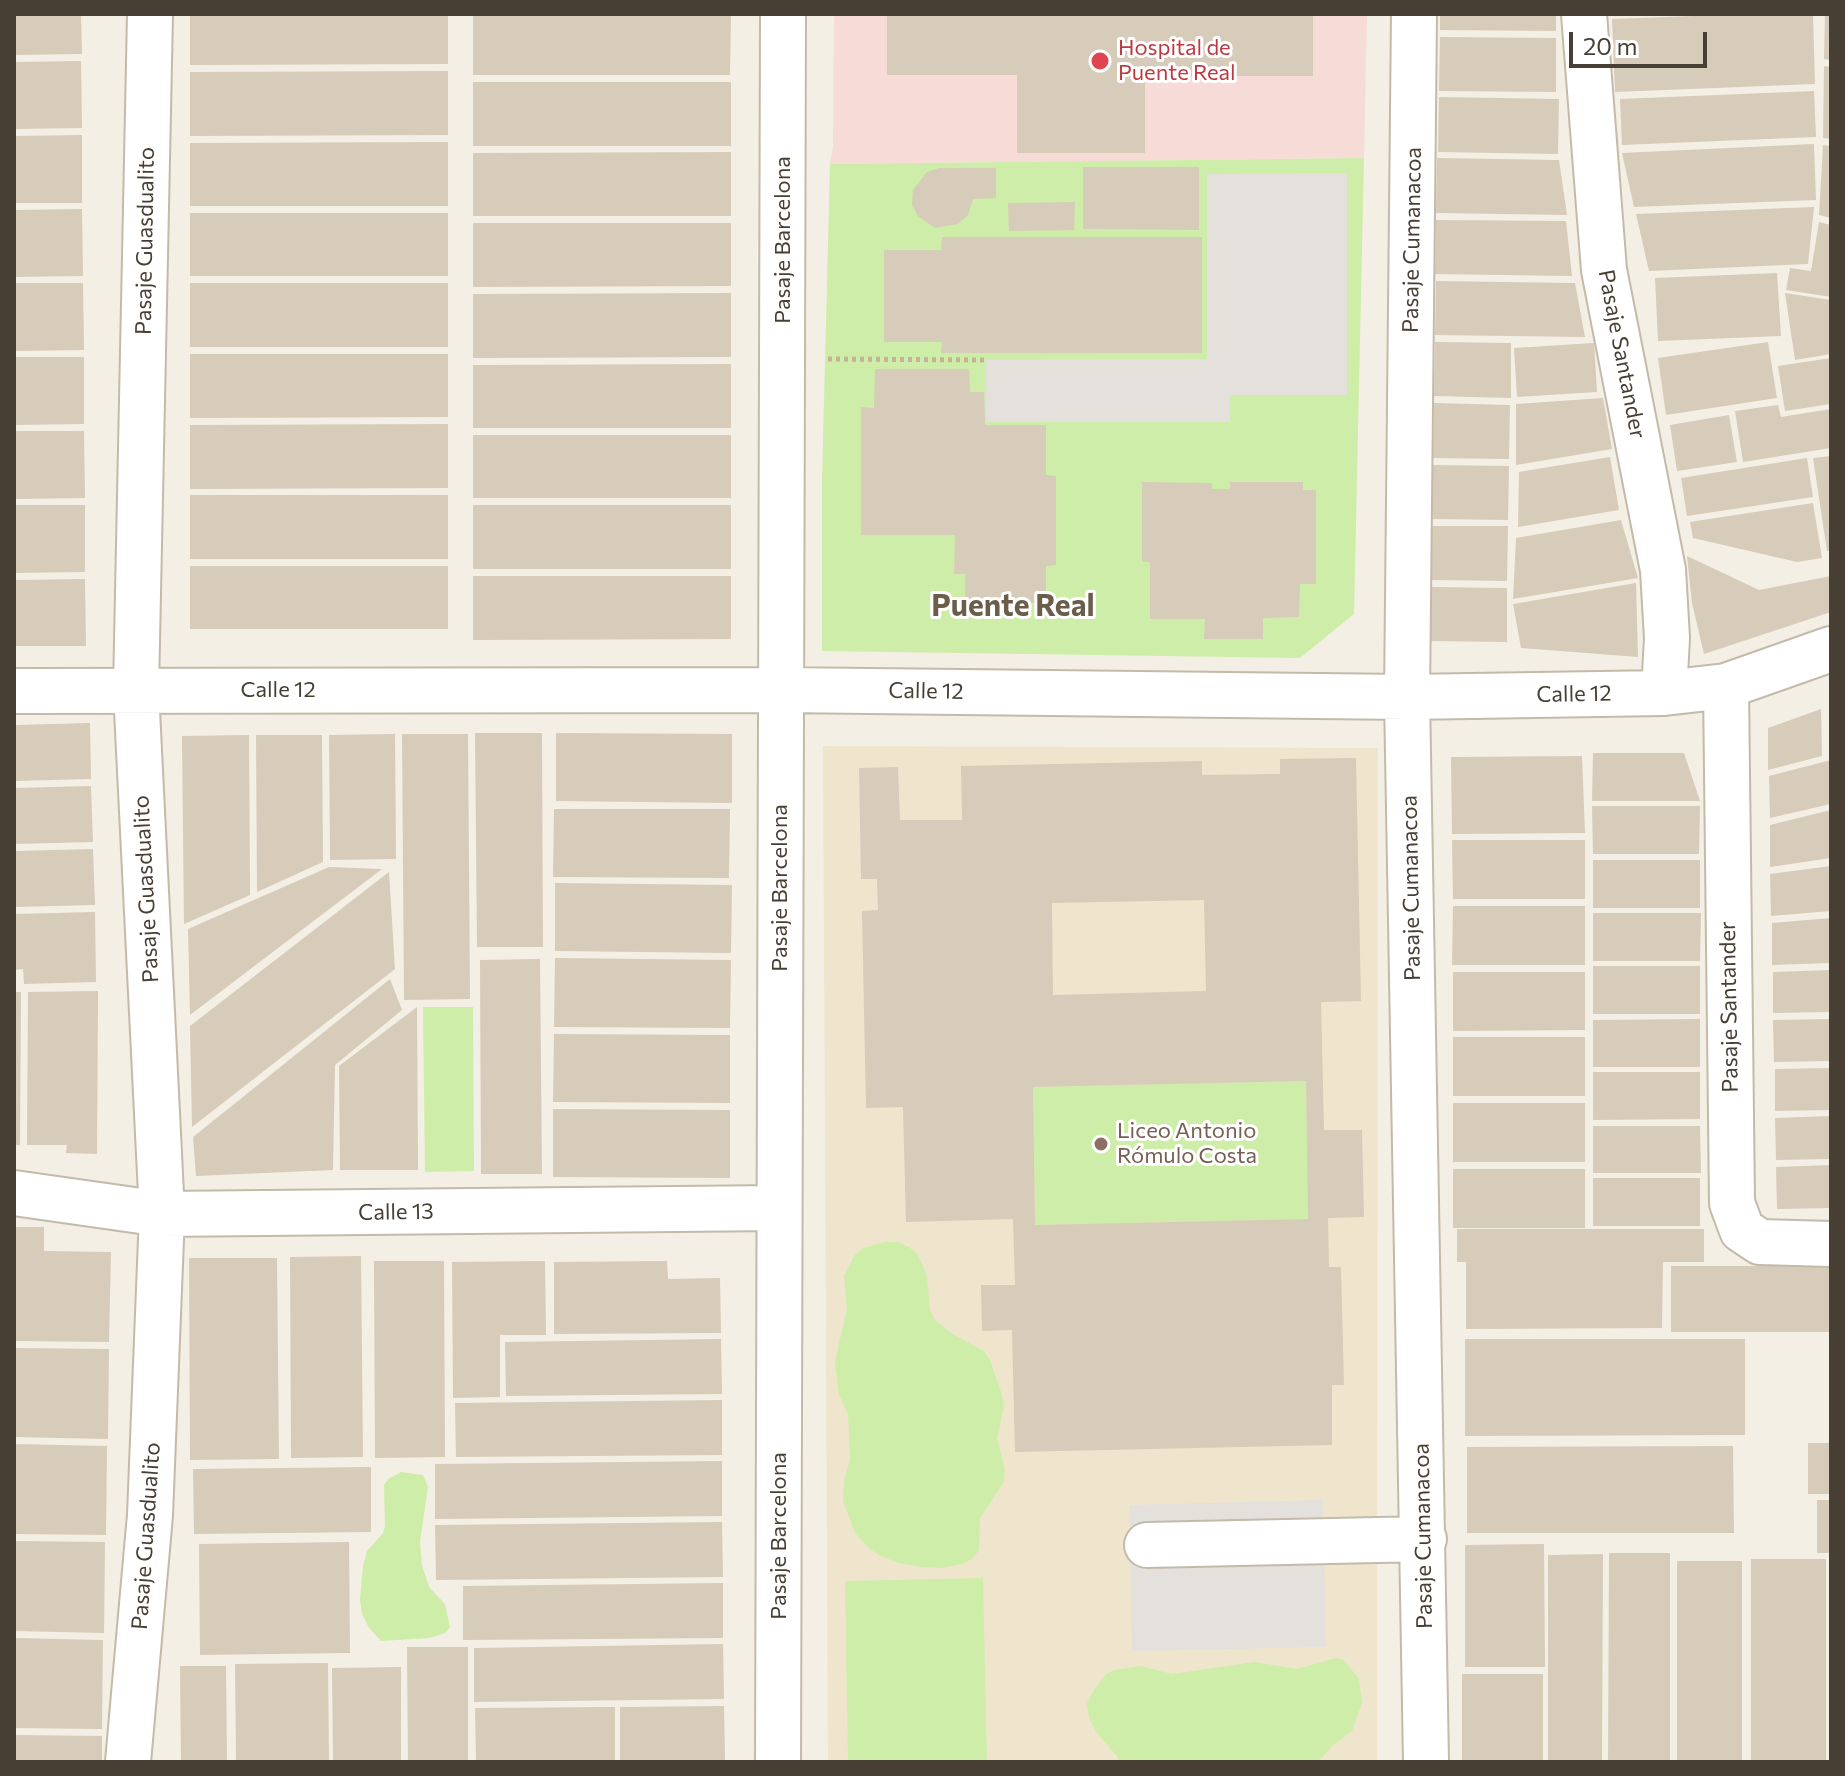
<!DOCTYPE html>
<meta charset="utf-8">
<style>
body{margin:0}
#map{position:relative;width:1845px;height:1776px;overflow:hidden;background:#f4efe4;font-family:Commissioner,sans-serif}
canvas{display:block}
.frame{position:absolute;inset:0;border:16px solid #473f34;pointer-events:none}
.scale{position:absolute;left:1569px;top:32px;width:138px;height:36px;box-sizing:border-box;border:4px solid #473f34;border-top:0;padding-left:10px;font-size:24px;line-height:28px;white-space:nowrap;color:#473f34;-webkit-text-stroke:6px #fff;paint-order:stroke}
</style>
<div id="map">
<canvas width="1845" height="1776"></canvas>
<div class="frame"></div>
<div class="scale">20 m</div>
</div>
<script>
const c = document.querySelector('canvas').getContext('2d');
c.lineJoin = 'round';
function fill(path, color) { c.fillStyle = color; c.fill(path, 'evenodd'); }
const shape = rows => new Path2D(rows.map(r => 'M' + r).join(''));
function trace(path, color, width, dash) { c.strokeStyle = color; c.lineWidth = width; c.lineCap = dash ? 'butt' : 'round'; c.setLineDash(dash || []); c.stroke(path); }
function drawText(font, color, halo, rows, align = 'center') {
  c.font = font + ' Commissioner,sans-serif'; c.lineWidth = 6; c.setLineDash([]); c.textBaseline = 'middle'; c.strokeStyle = halo; c.fillStyle = color; for (const [text, x, y, turn = 0] of rows) {
    c.save(); c.translate(x, y); c.rotate((+turn || 0) * Math.PI / 180); c.textAlign = isNaN(turn) ? turn : align; if (halo) c.strokeText(text, 0, 0); c.fillText(text, 0, 0); c.restore();
  }
}
fill(shape([
 [823,746,1378,748,1377,1762,828,1762]
]), '#efe5cd');
fill(shape([
 [834,14,1367,14,1364,158,830,164,833,147]
]), '#f6dbd6');
fill(shape([
 [1364,158,1354,614,1300,658,822,651,822,480,830,164],
 [423,1007,473,1007,474,1171,425,1172],
 [1306,1081,1308,1219,1035,1225,1033,1087],
 [885,1242,898,1242,909,1247,918,1255,927,1276,930,1310,935,1320,952,1334,984,1351,990,1360,1002,1395,1004,1406,997,1438,1005,1470,1004,1481,980,1518,979,1550,972,1559,962,1564,941,1568,921,1567,898,1563,879,1555,870,1549,855,1533,843,1501,844,1481,850,1459,848,1414,839,1395,835,1362,847,1308,844,1276,854,1256,863,1248],
 [401,1472,423,1475,428,1487,420,1542,422,1565,429,1587,445,1604,450,1627,445,1633,430,1638,381,1641,369,1628,362,1614,360,1599,363,1566,367,1551,383,1533,385,1526,384,1485,388,1479],
 [983,1578,987,1762,848,1762,845,1581],
 [1336,1658,1343,1659,1359,1679,1362,1703,1352,1731,1333,1745,1318,1762,1119,1762,1117,1756,1097,1733,1089,1718,1087,1703,1095,1688,1106,1674,1114,1670,1141,1666,1172,1674,1255,1662,1297,1669]
]), '#ceeda9');
fill(shape([
 [1347,173,1347,395,1230,395,1230,422,986,422,986,360,1207,359,1207,174],
 [1323,1500,1326,1647,1132,1651,1129,1505]
]), '#e4e1dd');
fill(shape([
 [14,14,81,14,82,54,14,55],
 [190,14,448,14,448,64,190,65],
 [473,14,731,14,730,75,473,75],
 [887,14,1313,14,1313,76,1145,76,1145,153,1017,153,1017,75,887,75],
 [1440,14,1556,14,1556,31,1440,30],
 [1748,14,1813,14,1815,84,1615,92,1612,19],
 [1825,14,1831,14,1831,60,1824,59],
 [1440,37,1556,38,1556,92,1439,91],
 [81,61,82,128,14,129,14,62],
 [1824,66,1831,67,1831,139,1823,138],
 [448,71,448,135,190,136,190,72],
 [473,82,731,82,731,146,473,146],
 [1814,91,1816,137,1622,145,1620,99],
 [1439,97,1559,99,1558,154,1438,152],
 [82,135,82,203,14,203,14,136],
 [448,142,448,206,190,206,190,143],
 [1814,144,1816,200,1634,207,1622,153],
 [1823,145,1831,146,1831,218,1819,215],
 [731,152,731,216,473,216,473,153],
 [1437,158,1559,160,1567,215,1436,213],
 [1083,167,1199,167,1199,230,1083,229],
 [996,168,996,198,973,199,968,215,958,224,935,228,918,216,912,205,913,190,927,172,939,168],
 [1075,202,1074,230,1009,231,1008,203],
 [1814,207,1808,264,1649,271,1636,214],
 [82,209,83,276,14,277,14,210],
 [190,213,448,213,448,276,190,276],
 [1436,220,1566,221,1572,276,1435,274],
 [1819,222,1831,225,1831,297,1786,290,1790,268,1811,271],
 [473,223,731,223,731,286,473,287],
 [942,237,1202,237,1202,353,941,353,942,342,884,342,884,250,941,250],
 [1777,273,1781,336,1658,341,1655,278],
 [1436,281,1575,283,1585,337,1435,335],
 [14,283,83,283,84,350,14,351],
 [190,283,448,283,448,347,190,347],
 [731,293,731,357,473,358,473,294],
 [1785,293,1831,300,1831,354,1795,360],
 [1435,342,1511,343,1511,398,1434,396],
 [1768,342,1777,398,1666,415,1658,358],
 [1594,343,1597,392,1517,397,1514,348],
 [190,354,448,354,448,417,190,418],
 [14,357,84,357,84,424,14,425],
 [1831,358,1831,404,1785,411,1778,366],
 [731,364,731,428,473,428,473,365],
 [875,369,969,369,970,392,984,392,985,425,1046,425,1046,475,1056,476,1056,565,1046,566,1046,603,965,603,965,574,954,574,955,535,861,535,861,407,874,408],
 [1603,398,1612,449,1516,465,1516,404],
 [1434,403,1510,405,1509,459,1433,458],
 [1778,405,1781,417,1831,409,1831,448,1743,462,1735,411],
 [1729,415,1737,462,1677,471,1670,425],
 [448,424,448,488,190,489,190,425],
 [14,431,84,431,85,498,14,499],
 [473,435,731,435,731,498,473,498],
 [1831,456,1831,551,1827,551,1813,458],
 [1610,457,1619,510,1518,527,1519,472],
 [1807,458,1813,497,1687,516,1681,478],
 [1433,465,1509,466,1508,520,1432,519],
 [1142,482,1212,483,1212,489,1230,489,1230,482,1303,482,1303,490,1316,490,1316,584,1300,584,1299,617,1263,618,1263,639,1204,639,1205,619,1150,619,1150,562,1142,562],
 [190,495,448,495,448,559,190,559],
 [1813,503,1822,558,1797,562,1693,538,1690,522],
 [14,505,85,505,85,572,14,573],
 [473,505,731,505,731,569,473,569],
 [1621,520,1638,578,1513,599,1516,538],
 [1432,526,1508,526,1507,581,1431,580],
 [1687,556,1759,590,1831,576,1831,612,1704,654,1692,603],
 [190,566,448,566,448,629,190,629],
 [473,576,731,576,731,639,473,640],
 [85,579,86,646,14,646,14,580],
 [1636,583,1638,657,1521,648,1513,604],
 [1431,587,1507,588,1507,642,1430,641],
 [1821,709,1822,756,1768,770,1768,728],
 [90,723,91,779,14,781,14,725],
 [475,733,542,733,543,947,477,947],
 [556,733,732,734,732,803,556,801],
 [395,734,396,859,330,860,329,735],
 [402,734,468,734,470,999,404,1000],
 [249,735,250,895,184,924,182,736],
 [256,735,322,735,323,862,257,892],
 [1593,753,1684,753,1700,801,1592,801],
 [1582,756,1585,833,1452,834,1451,757],
 [1356,758,1361,1001,1321,1002,1324,1130,1362,1130,1364,1217,1328,1218,1329,1267,1341,1267,1344,1385,1332,1385,1332,1445,1015,1452,1012,1330,982,1331,981,1285,1015,1285,1013,1219,906,1222,903,1107,866,1108,862,911,878,910,877,879,861,879,859,768,898,767,900,820,962,820,961,766,1202,761,1202,775,1280,774,1280,759],
 [1204,900,1206,991,1053,995,1052,903],
 [1306,1081,1308,1219,1035,1225,1033,1087],
 [1831,760,1831,804,1770,818,1769,776],
 [91,786,93,842,14,844,14,788],
 [1592,806,1700,806,1699,854,1593,854],
 [554,809,730,809,729,878,553,877],
 [1831,810,1831,858,1770,867,1770,825],
 [1452,840,1585,840,1585,899,1453,899],
 [93,849,95,905,14,907,14,851],
 [1593,860,1700,860,1700,908,1593,908],
 [1831,866,1831,911,1771,916,1770,874],
 [329,867,382,869,190,1015,188,929],
 [389,872,395,969,192,1127,190,1026],
 [555,883,732,885,731,953,555,951],
 [1453,906,1585,906,1585,965,1452,965],
 [95,912,96,982,24,984,23,969,14,970,14,914],
 [1593,913,1701,913,1700,961,1593,961],
 [1831,918,1831,963,1772,965,1772,923],
 [555,958,731,960,730,1028,554,1027],
 [540,959,542,1174,481,1174,480,960],
 [1593,966,1700,966,1700,1014,1593,1014],
 [1831,970,1831,1012,1773,1013,1773,972],
 [1453,972,1585,972,1585,1030,1453,1031],
 [390,979,402,1010,335,1065,333,1170,196,1176,193,1137],
 [98,991,97,1154,66,1153,67,1145,27,1145,28,992],
 [14,992,21,992,20,1145,14,1145],
 [417,1007,418,1170,340,1170,339,1066],
 [1700,1019,1700,1067,1593,1067,1593,1020],
 [1831,1019,1831,1061,1774,1062,1773,1020],
 [554,1034,730,1035,730,1103,553,1102],
 [1453,1037,1585,1037,1585,1096,1453,1096],
 [1831,1068,1831,1110,1775,1111,1775,1069],
 [1593,1072,1700,1072,1700,1119,1593,1120],
 [1453,1103,1585,1103,1585,1162,1453,1162],
 [553,1109,730,1110,730,1178,553,1177],
 [1831,1116,1831,1159,1776,1160,1775,1118],
 [1593,1126,1700,1126,1701,1173,1593,1173],
 [1831,1165,1831,1208,1777,1209,1776,1167],
 [1453,1169,1585,1169,1585,1228,1453,1228],
 [1593,1178,1700,1178,1700,1226,1593,1226],
 [14,1227,44,1227,44,1251,111,1252,109,1342,14,1341],
 [1457,1229,1704,1229,1704,1262,1663,1262,1662,1328,1466,1329,1466,1262,1457,1262],
 [361,1256,363,1457,291,1458,290,1257],
 [189,1258,277,1258,279,1459,190,1460],
 [374,1261,444,1261,445,1457,375,1458],
 [545,1261,546,1335,500,1335,500,1397,453,1398,452,1262],
 [667,1261,668,1279,720,1278,721,1333,554,1334,554,1262],
 [1671,1266,1831,1266,1831,1332,1671,1332],
 [721,1339,722,1394,506,1396,505,1342],
 [1465,1339,1745,1339,1745,1435,1465,1436],
 [14,1348,109,1349,108,1439,14,1437],
 [722,1400,722,1455,456,1457,455,1403],
 [1808,1443,1831,1443,1831,1494,1808,1494],
 [14,1444,107,1446,106,1535,14,1534],
 [1733,1446,1734,1533,1467,1533,1467,1447],
 [722,1461,722,1516,435,1519,435,1464],
 [371,1467,371,1532,194,1534,193,1469],
 [1817,1500,1831,1500,1831,1553,1817,1553],
 [722,1522,723,1577,436,1580,435,1525],
 [14,1541,105,1542,104,1633,14,1631],
 [349,1542,350,1653,200,1655,199,1544],
 [1544,1544,1545,1667,1465,1667,1465,1545],
 [1609,1553,1670,1553,1670,1762,1608,1762],
 [1603,1554,1602,1762,1548,1762,1548,1555],
 [1751,1559,1826,1559,1826,1762,1751,1762],
 [1677,1561,1742,1561,1742,1762,1677,1762],
 [723,1583,723,1638,463,1640,463,1586],
 [14,1638,103,1640,102,1729,14,1728],
 [723,1644,724,1699,474,1702,474,1648],
 [407,1647,468,1647,468,1762,408,1762],
 [328,1663,329,1762,236,1762,235,1664],
 [180,1666,226,1666,227,1762,181,1762],
 [401,1667,401,1762,333,1762,332,1668],
 [1462,1674,1543,1674,1543,1762,1462,1762],
 [724,1706,725,1760,620,1761,620,1707],
 [615,1707,615,1762,476,1762,475,1708],
 [14,1735,102,1736,102,1762,14,1762]
]), '#d7cbb9');
const minor = shape([
 [1414,14,1407,697,1426,1762],
 [1584,14,1604,270,1663,570,1667,638,1664,693],
 [1726,686,1732,1203,1742,1230,1760,1242,1831,1244],
 [14,691,781,690,1407,697,1664,693,1726,686,1831,649],
 [14,1193,162,1214,779,1208],
 [1147,1545,1424,1539],
 [128,1762,150,1515,162,1214,136,690,150,14],
 [778,1762,783,14]
]);
trace(minor, '#c3baa9', 48);
trace(shape([
 [828,359,986,360]
]), '#c4b396', 5, [4, 4]);
trace(minor, '#fff', 44);
for (const [x, y, r, color] of [
 [1100,61,10,"#e0444e"],
 [1101,1144,8,"#8d6e63"]
]) { const dot = new Path2D(); dot.arc(x, y, r, 0, 2 * Math.PI); c.fillStyle = color; c.fill(dot); trace(dot, '#fff', 3); }
drawText('22px', '#be3a42', '#fff', [
 ["Hospital de",1118,48],
 ["Puente Real",1118,73]
], 'left');
drawText('22px', '#473f34', '#fff', [
 ["Pasaje Barcelona",783,240,-90],
 ["Pasaje Cumanacoa",1412,240,-89],
 ["Pasaje Guasdualito",145,241,-89],
 ["Pasaje Santander",1622,354,79],
 ["Calle 12",278,690],
 ["Calle 12",926,691,1],
 ["Calle 12",1574,694,-1],
 ["Pasaje Barcelona",780,888,-90],
 ["Pasaje Cumanacoa",1411,888,-91],
 ["Pasaje Guasdualito",146,889,-93],
 ["Pasaje Santander",1729,1007,-91],
 ["Calle 13",396,1212,-1],
 ["Pasaje Guasdualito",146,1536,-86],
 ["Pasaje Barcelona",779,1536,-90],
 ["Pasaje Cumanacoa",1423,1536,-91]
]);
drawText('22px', '#785e54', '#fff', [
 ["Liceo Antonio",1117,1131],
 ["Rómulo Costa",1117,1156]
], 'left');
drawText('bold 30px', '#6b5d4a', '#fff', [
 ["Puente Real",1013,606]
]);
</script>
